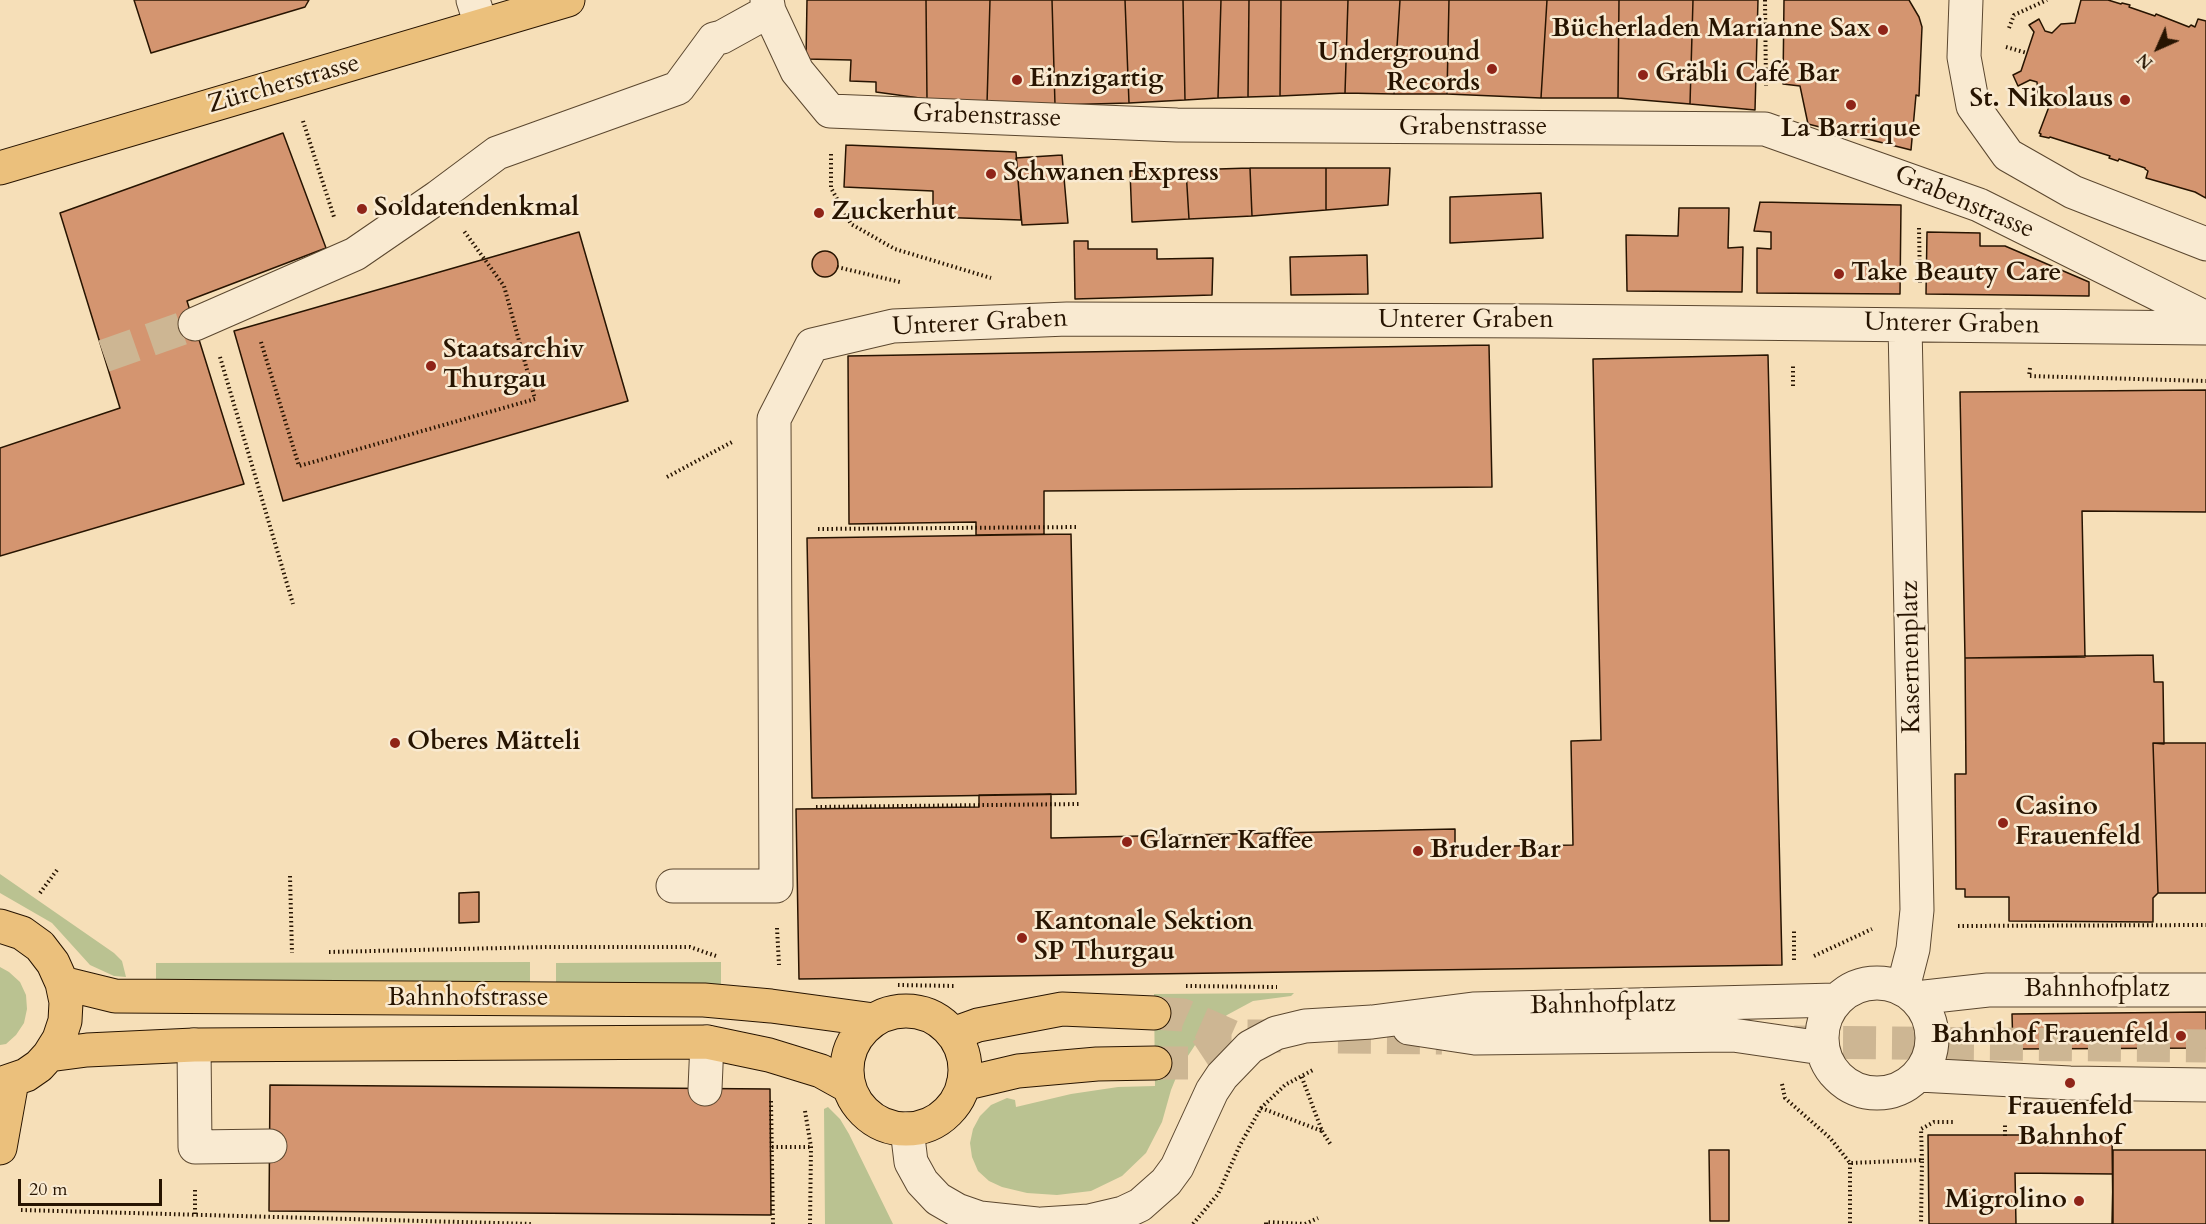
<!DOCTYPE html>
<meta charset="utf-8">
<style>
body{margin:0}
#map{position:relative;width:2206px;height:1224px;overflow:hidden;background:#f6dfb8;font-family:Cardo,serif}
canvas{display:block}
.north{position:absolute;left:2128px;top:18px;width:60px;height:60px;-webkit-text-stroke:4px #f9ead1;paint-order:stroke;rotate:225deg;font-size:16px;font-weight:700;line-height:24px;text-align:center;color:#271401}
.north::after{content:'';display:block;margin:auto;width:21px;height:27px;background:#271401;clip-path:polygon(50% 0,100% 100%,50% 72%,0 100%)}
.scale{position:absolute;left:18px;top:1179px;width:144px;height:27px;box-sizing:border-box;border:3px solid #271401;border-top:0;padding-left:8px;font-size:18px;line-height:21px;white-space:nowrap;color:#271401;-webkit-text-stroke:4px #f9ead1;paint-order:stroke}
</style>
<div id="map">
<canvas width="2206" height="1224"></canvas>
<div class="north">N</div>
<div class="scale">20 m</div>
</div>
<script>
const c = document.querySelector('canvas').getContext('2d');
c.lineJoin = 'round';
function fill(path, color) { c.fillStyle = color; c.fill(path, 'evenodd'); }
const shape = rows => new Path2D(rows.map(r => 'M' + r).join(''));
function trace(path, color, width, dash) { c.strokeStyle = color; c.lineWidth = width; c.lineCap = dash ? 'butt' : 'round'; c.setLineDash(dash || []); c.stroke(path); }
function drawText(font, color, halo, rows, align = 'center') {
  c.font = font + ' Cardo,serif'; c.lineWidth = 5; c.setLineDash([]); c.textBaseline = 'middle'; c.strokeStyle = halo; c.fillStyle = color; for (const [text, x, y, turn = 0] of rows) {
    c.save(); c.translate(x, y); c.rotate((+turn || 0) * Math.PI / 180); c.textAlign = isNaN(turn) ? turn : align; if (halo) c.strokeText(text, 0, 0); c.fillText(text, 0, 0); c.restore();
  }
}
fill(shape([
 [0,874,114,953,122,961,126,977,114,976,90,965,52,923,0,893],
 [530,962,530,984,156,985,156,963],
 [721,962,721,984,556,985,556,963],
 [0,967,9,972,20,982,26,995,27,1009,24,1023,16,1035,6,1044,0,1045],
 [1294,993,1291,996,1253,1001,1227,1015,1199,1039,1180,1068,1171,1090,1162,1122,1146,1153,1122,1176,1091,1191,1057,1195,1027,1193,1002,1187,989,1181,978,1171,972,1157,970,1143,973,1129,980,1116,991,1105,1007,1098,1015,1100,1016,1107,1071,1094,1118,1087,1155,1086,1154,994],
 [828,1107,840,1119,849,1134,893,1224,825,1224,824,1109]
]), '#bac291');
const building = shape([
 [134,0,309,0,305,7,151,53,134,0],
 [807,0,926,0,927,99,876,92,876,82,850,81,851,60,806,59,807,0],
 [926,0,990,0,987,104,927,99,926,0],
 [990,0,1052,0,1055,105,987,104,990,0],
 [1052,0,1125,0,1129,103,1055,105,1052,0],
 [1125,0,1183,0,1185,100,1129,103,1125,0],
 [1183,0,1221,0,1218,98,1185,100,1183,0],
 [1221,0,1249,0,1248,97,1218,98,1221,0],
 [1249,0,1281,0,1280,96,1248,97,1249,0],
 [1281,0,1348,0,1345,93,1280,96,1281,0],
 [1348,0,1400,0,1394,94,1345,93,1348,0],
 [1400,0,1449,0,1447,94,1394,94,1400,0],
 [1449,0,1547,0,1541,98,1447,94,1449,0],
 [1547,0,1619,0,1618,98,1541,98,1547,0],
 [1619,0,1693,0,1690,104,1618,98,1619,0],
 [1693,0,1758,0,1755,110,1690,104,1693,0],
 [1784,0,1909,0,1919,17,1922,27,1919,96,1916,95,1911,150,1808,124,1800,86,1783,84,1784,0],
 [2081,0,2108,0,2121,4,2122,3,2130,5,2129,7,2155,16,2156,14,2189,27,2191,25,2195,27,2198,19,2206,21,2206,198,2195,192,2146,178,2148,171,2145,169,2145,168,2119,159,2118,161,2109,158,2110,156,2050,137,2049,138,2040,136,2041,134,2039,133,2050,104,2038,94,2037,82,2030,80,2018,86,2013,75,2021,71,2034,32,2029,25,2039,19,2045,31,2052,33,2061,24,2075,23,2081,0],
 [283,133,326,248,187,301,244,484,0,556,0,448,120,408,60,213,283,133],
 [846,145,1016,152,1021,220,933,217,933,191,844,187,846,145],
 [1062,155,1068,223,1022,225,1016,158,1062,155],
 [1250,168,1252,216,1189,219,1186,170,1250,168],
 [1250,168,1326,168,1326,210,1252,216,1250,168],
 [1326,168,1390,168,1388,205,1326,210,1326,168],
 [1186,170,1189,219,1132,222,1130,171,1186,170],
 [1541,193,1543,238,1450,243,1450,197,1541,193],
 [1760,202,1901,205,1900,294,1757,293,1757,248,1771,249,1771,232,1754,231,1760,202],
 [1679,208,1729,208,1728,248,1743,247,1742,292,1627,291,1626,235,1678,236,1679,208],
 [579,232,628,401,283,501,234,331,579,232],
 [1927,232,1980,233,1980,246,2005,246,2089,282,2089,296,1926,294,1927,232],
 [1074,241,1088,241,1088,249,1157,249,1157,259,1213,258,1212,295,1075,299,1074,241],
 '812 264a13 13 0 1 1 26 0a13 13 0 1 1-26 0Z',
 [1367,255,1368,294,1291,295,1290,257,1367,255],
 [1489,345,1492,487,1044,491,1044,534,976,535,976,522,849,524,848,356,1489,345],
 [1768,355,1782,965,799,979,796,809,979,807,979,795,1051,794,1051,838,1455,829,1455,847,1573,845,1571,741,1601,740,1593,359,1768,355],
 [2206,390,2206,512,2082,511,2085,657,1965,658,1960,392,2206,390],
 [1071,534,1076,794,812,798,807,538,1071,534],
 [2153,655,2154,682,2163,682,2164,744,2153,743,2158,893,2153,898,2153,922,2009,921,2009,897,1965,897,1965,889,1956,889,1955,774,1966,774,1965,658,2153,655],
 [2153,743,2206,743,2206,893,2158,893,2153,743],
 [479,892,479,922,459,923,459,893,479,892],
 [2206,1012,2206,1048,2013,1049,2012,1014,2206,1012],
 [270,1085,770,1089,771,1215,269,1211,270,1085],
 [1928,1135,2112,1135,2113,1224,1929,1224,1928,1135],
 [1709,1150,1729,1150,1729,1221,1710,1221,1709,1150],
 [2113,1150,2206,1150,2206,1224,2113,1224,2113,1150],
 [2015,1173,2113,1174,2112,1224,2016,1224,2015,1173]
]);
fill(building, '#d49570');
trace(building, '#271401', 1.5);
trace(shape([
 [104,356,195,324]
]), '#cdb693', 33, [33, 16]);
trace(shape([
 [1154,1013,1183,1015,1231,1036,1283,1036],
 [1338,1037,1442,1038],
 [1794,1042,2206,1046],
 [1155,1063,1190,1063,1231,1036]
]), '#cdb693', 33, [33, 16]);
const minor = shape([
 [473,0,481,25],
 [767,0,769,11,797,71,830,111,1177,125,1765,129,1979,205,2206,318],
 [1966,0,1964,57,1973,106,2008,155,2073,192,2206,244],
 [195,324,355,254,438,197,497,153,678,88,714,39,722,37,769,11],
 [673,886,776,886,774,419,812,345,893,326,1067,319,1544,321,2206,328],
 '1822 1038a55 55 0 1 1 110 0a55 55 0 1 1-110 0Z',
 [1903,988,1913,949,1917,910,1905,325],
 [1916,998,1988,990,2206,990],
 [1409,1028,1475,1038,1733,1035,1822,1048],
 [194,1045,195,1147,270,1146],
 [1919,1075,2070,1083,2206,1085],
 [705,1089,707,1042],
 [907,1129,911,1162,922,1182,938,1199,957,1210,980,1218,1037,1224],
 [1042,1224,1089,1221,1123,1213,1140,1205,1166,1182,1177,1167,1212,1091,1222,1076,1250,1047,1276,1033,1305,1026,1372,1022,1473,1009,1836,1000]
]);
const major = shape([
 [0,168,568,0],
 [0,926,22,933,40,946,53,963,62,983,66,1002,65,1021,59,1039,49,1055,39,1066,26,1075,0,1084],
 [62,983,115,996,704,1000,771,1006,874,1020],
 '847 1070a59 59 0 1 1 118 0a59 59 0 1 1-118 0Z',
 [953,1034,978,1025,1062,1009,1154,1013],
 [49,1055,87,1050,194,1045,707,1042,769,1055,821,1071,848,1086],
 [963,1084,1018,1071,1097,1064,1155,1063],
 [0,1148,12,1081]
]);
trace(minor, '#5b472f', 35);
trace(major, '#271401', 35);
trace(shape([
 [1765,0,1766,86],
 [2009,28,2014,15,2047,0],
 [2006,47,2027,53],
 [303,121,334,217],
 [831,154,831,188,851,224,895,249,991,278],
 [1919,228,1920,283],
 [837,267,900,282],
 [261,342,299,466,535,399,504,286,464,231],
 [220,357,293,604],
 [2030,368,2029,376,2206,381],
 [1793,386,1793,366],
 [667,477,732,442],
 [818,529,1079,527],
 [816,807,1079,804],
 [290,876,292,953],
 [40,893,57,870],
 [1958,926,2206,925],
 [777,928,779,965],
 [329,952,546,947,690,947,716,956],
 [1814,956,1872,929],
 [1794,960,1794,929],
 [898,985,956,986],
 [1186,986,1277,987],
 [1782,1084,1785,1098,1830,1138,1850,1163,1922,1160,1921,1224],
 [771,1101,773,1224],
 [1261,1108,1322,1131,1301,1075],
 [805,1111,811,1147,810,1224],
 [1322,1131,1331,1145],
 [2005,1136,2005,1123],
 [772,1147,811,1147],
 [1922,1160,1921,1129,1934,1122,1954,1122],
 [1850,1163,1850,1224],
 [195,1190,195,1216],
 [21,1210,532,1224],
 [1193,1224,1218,1194,1240,1145,1261,1108,1285,1085,1313,1070],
 [1266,1224,1266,1222,1304,1224],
 [1305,1224,1318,1218]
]), '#271401', 4, [1.5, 3]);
trace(minor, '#f9ead1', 33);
trace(major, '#ebc07c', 33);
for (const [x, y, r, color] of [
 [1883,30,6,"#8f2418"],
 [1492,69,6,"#8f2418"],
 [1643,75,6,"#8f2418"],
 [1017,80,6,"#8f2418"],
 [2125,100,6,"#8f2418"],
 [1851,105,6,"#8f2418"],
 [991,174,6,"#8f2418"],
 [362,209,6,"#8f2418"],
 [819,213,6,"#8f2418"],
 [1839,274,6,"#8f2418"],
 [431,366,6,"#8f2418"],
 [395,743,6,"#8f2418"],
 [2003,823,6,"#8f2418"],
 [1127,842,6,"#8f2418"],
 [1418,851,6,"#8f2418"],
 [1022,938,6,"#8f2418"],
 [2181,1036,6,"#8f2418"],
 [2070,1083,6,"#8f2418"],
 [2079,1201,6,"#8f2418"]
]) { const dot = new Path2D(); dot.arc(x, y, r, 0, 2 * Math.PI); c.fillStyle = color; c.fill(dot); trace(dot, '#f9ead1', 2); }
drawText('bold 26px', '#271401', '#f9ead1', [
 ["Bücherladen Marianne Sax",1871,30,"right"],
 ["Underground",1480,54,"right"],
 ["Records",1480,84,"right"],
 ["Gräbli Café Bar",1655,75],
 ["Einzigartig",1029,80],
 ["St. Nikolaus",2113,100,"right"],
 ["La Barrique",1851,130,"center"],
 ["Schwanen Express",1003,174],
 ["Soldatendenkmal",374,209],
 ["Zuckerhut",831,213],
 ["Take Beauty Care",1851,274],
 ["Staatsarchiv",443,351],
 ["Thurgau",443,381],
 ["Oberes Mätteli",407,743],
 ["Casino",2015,808],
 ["Frauenfeld",2015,838],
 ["Glarner Kaffee",1139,842],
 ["Bruder Bar",1430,851],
 ["Kantonale Sektion",1034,923],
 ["SP Thurgau",1034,953],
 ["Bahnhof Frauenfeld",2169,1036,"right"],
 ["Frauenfeld",2070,1108,"center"],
 ["Bahnhof",2070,1138,"center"],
 ["Migrolino",2067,1201,"right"]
], 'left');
drawText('26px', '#271401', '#f9ead1', [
 ["Zürcherstrasse",284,85,-16],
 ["Grabenstrasse",987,117,2],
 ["Grabenstrasse",1473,128],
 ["Grabenstrasse",1964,203,23],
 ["Unterer Graben",1466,321],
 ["Unterer Graben",980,324,-3],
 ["Unterer Graben",1952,325,1],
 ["Kasernenplatz",1912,657,-91],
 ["Bahnhofplatz",2097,990],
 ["Bahnhofstrasse",468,999],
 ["Bahnhofplatz",1603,1006,-1]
]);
</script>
